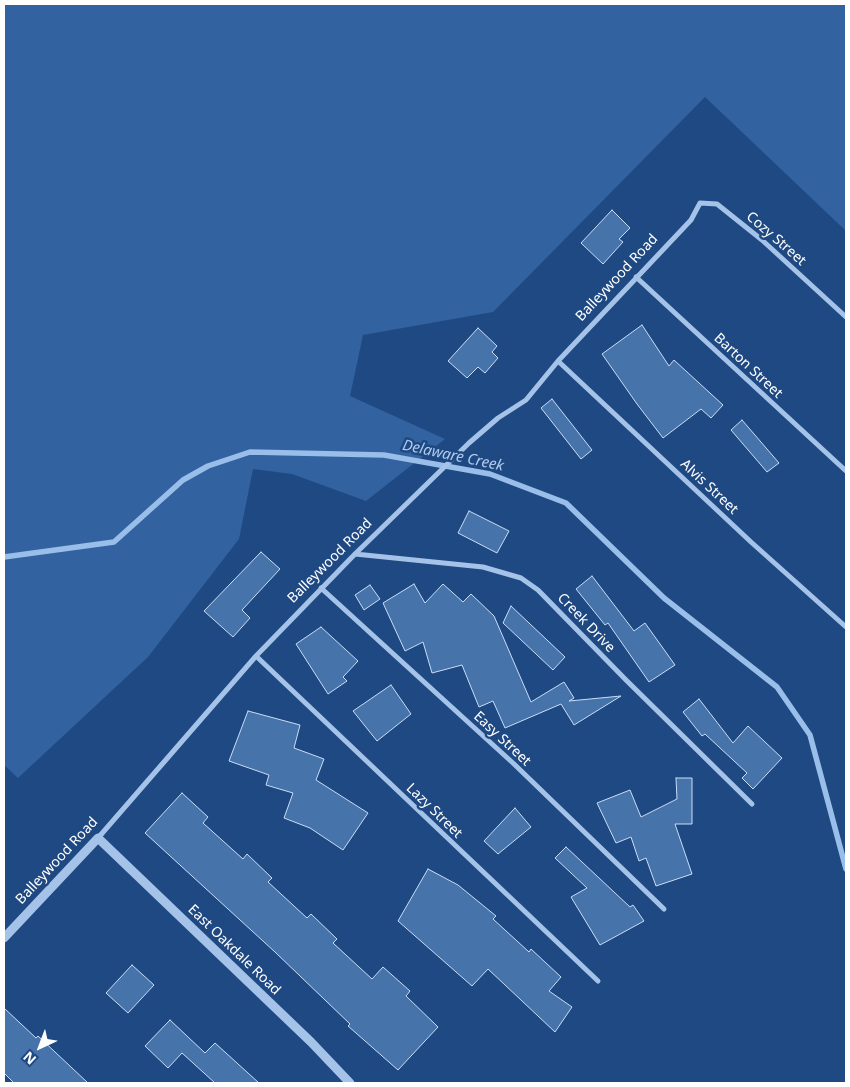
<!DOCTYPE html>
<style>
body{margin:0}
#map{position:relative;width:850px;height:1087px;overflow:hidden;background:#1f4982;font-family:"Noto Sans",sans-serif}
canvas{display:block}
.frame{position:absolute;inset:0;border:5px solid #fff;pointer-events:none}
.north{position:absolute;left:15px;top:1022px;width:50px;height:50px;-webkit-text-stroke:4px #1f4982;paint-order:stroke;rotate:223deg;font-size:14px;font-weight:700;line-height:20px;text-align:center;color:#fff}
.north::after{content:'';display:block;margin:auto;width:18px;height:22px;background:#fff;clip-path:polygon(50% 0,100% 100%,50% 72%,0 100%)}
</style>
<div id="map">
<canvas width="850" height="1087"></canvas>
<div class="frame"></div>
<div class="north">N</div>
</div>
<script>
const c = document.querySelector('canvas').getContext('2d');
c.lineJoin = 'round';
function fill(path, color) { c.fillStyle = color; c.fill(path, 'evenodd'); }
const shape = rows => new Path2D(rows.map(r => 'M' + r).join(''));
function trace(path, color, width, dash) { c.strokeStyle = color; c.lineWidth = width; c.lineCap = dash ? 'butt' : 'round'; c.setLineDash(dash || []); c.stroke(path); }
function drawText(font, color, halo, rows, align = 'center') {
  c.font = font + ' "Noto Sans",sans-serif'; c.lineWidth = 5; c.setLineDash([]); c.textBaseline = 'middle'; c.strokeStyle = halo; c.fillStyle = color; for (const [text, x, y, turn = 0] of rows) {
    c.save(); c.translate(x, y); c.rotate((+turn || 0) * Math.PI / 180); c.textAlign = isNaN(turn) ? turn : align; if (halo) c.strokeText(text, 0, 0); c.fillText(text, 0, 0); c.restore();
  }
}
fill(shape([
 [4,4,846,4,846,231,705,97,493,312,363,335,350,396,445,439,366,501,292,474,253,469,239,539,148,657,18,778,4,765]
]), '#3362a0');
trace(shape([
 [4,557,114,542,183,480,208,466,250,452,384,455,490,474,566,503,664,598,777,687,810,735,846,869]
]), '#99beea', 5.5);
const building = shape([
 [612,210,630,228,619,239,623,242,603,264,581,243,612,210],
 [642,325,669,366,674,360,723,405,711,418,701,409,663,438,637,404,602,354,642,325],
 [478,328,497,346,492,352,498,358,485,373,478,367,467,378,448,361,478,328],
 [552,399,592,450,581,459,541,408,552,399],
 [742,420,779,463,767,472,731,430,742,420],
 [469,511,509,531,497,553,458,533,469,511],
 [261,552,280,569,242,610,250,618,233,637,204,611,261,552],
 [592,576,634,631,645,623,675,665,649,682,608,623,605,625,576,589,592,576],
 [414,584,425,603,443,584,463,602,471,594,494,616,531,702,564,682,574,698,569,701,621,696,574,725,561,704,505,728,493,701,479,707,462,665,432,673,423,642,405,651,383,603,414,584],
 [370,585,380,599,364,610,355,595,370,585],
 [511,606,565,657,553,670,503,623,511,606],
 [321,627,358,661,343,677,347,681,328,694,296,644,321,627],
 [391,685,411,714,377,741,353,711,391,685],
 [699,699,733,743,748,726,782,758,753,789,742,778,747,773,705,734,702,736,683,712,699,699],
 [248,711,300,725,294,748,324,759,316,780,368,813,343,850,310,828,284,818,293,793,266,785,269,775,229,761,248,711],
 [676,778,692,778,692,824,675,824,692,874,656,886,646,858,639,861,631,837,616,843,597,803,630,790,641,817,677,799,676,778],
 [182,793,208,817,203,823,243,859,247,854,272,878,268,882,307,918,311,914,337,939,333,943,372,979,383,967,410,991,406,996,438,1027,398,1070,348,1026,350,1024,275,952,145,833,182,793],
 [515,808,531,827,498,854,484,841,515,808],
 [566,847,630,907,633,905,644,921,600,945,571,897,587,888,555,858,566,847],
 [428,869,458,885,496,916,493,919,529,952,531,949,561,977,549,991,572,1007,555,1032,488,969,472,986,398,921,428,869],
 [132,965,154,985,128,1013,106,993,132,965],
 [4,1008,36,1038,38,1036,88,1083,14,1083,4,1073,4,1008],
 [170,1020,205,1053,215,1043,259,1083,215,1083,182,1053,168,1068,145,1046,170,1020]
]);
fill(building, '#4773ab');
trace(building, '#c9ddf7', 1);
trace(shape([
 [636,277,846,471],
 [558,361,751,542,846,627],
 [355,554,483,567,521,578,538,590,626,680,752,804],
 [321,588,514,764,664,909],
 [256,656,598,981],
 [98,838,256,656,355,554,469,443,498,418,526,400,558,361,691,220,700,203,717,204,762,240,846,317]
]), '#a5c3e9', 5);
trace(shape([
 [4,938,98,838,311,1042,350,1083]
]), '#a5c3e9', 9);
drawText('14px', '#fff', '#1f4982', [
 ["Cozy Street",776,239,41],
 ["Balleywood Road",617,278,-47],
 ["Barton Street",748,366,43],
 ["Alvis Street",709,487,43],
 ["Balleywood Road",330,561,-45],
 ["Creek Drive",586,623,46],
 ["Easy Street",502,739,43],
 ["Lazy Street",434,811,44],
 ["Balleywood Road",57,861,-47],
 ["East Oakdale Road",234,950,44]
]);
drawText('italic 15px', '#b0cdf0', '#1f4982', [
 ["Delaware Creek",453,456,12]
]);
</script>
